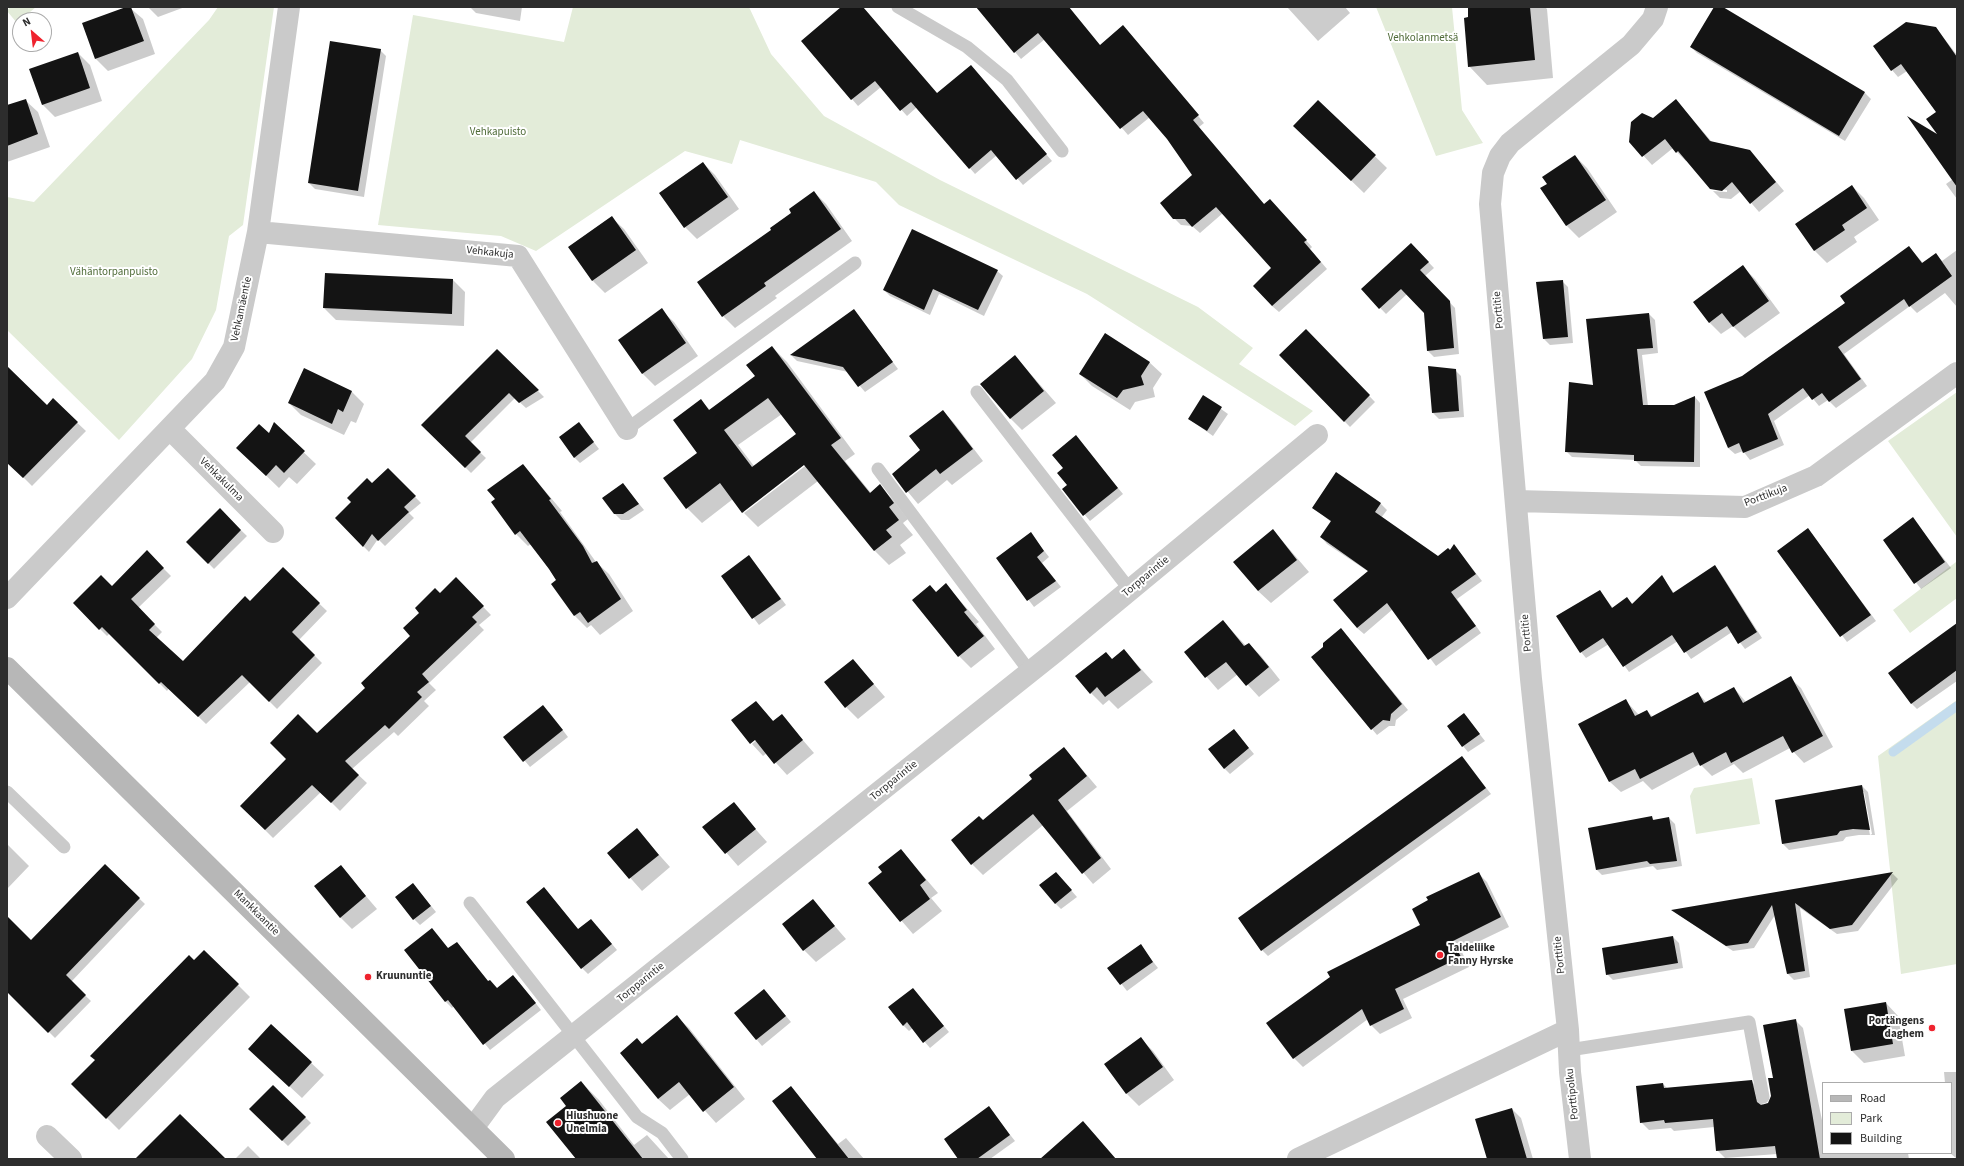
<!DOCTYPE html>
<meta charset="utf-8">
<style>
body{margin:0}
#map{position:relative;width:1964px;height:1166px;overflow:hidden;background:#fff;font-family:"Source Sans 3",sans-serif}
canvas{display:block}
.frame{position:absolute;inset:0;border:8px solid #2d2d2d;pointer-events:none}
.legend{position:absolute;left:1822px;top:1082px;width:130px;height:72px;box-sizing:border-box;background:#fff;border:1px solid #ababab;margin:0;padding:5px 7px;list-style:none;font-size:12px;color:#2d2d2d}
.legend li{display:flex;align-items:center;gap:8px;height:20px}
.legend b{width:20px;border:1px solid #ababab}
.north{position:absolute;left:12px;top:12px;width:40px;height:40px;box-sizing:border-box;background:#fff;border:1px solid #ababab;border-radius:50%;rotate:332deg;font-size:11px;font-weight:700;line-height:16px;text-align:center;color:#2d2d2d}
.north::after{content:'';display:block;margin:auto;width:14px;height:18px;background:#ef232e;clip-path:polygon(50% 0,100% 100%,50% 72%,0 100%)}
</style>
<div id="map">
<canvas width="1964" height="1166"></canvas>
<div class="frame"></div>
<ul class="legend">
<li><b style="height:5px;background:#b7b7b7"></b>Road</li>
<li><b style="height:11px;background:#e3ecd9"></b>Park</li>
<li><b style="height:11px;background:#141414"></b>Building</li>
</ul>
<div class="north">N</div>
</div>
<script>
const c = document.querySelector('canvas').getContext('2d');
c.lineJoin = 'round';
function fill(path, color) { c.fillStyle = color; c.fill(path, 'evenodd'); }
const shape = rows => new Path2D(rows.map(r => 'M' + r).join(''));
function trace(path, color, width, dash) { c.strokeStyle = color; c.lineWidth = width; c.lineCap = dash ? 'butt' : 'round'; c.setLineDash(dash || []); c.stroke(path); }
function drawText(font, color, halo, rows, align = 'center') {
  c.font = font + ' "Source Sans 3",sans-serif'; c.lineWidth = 4; c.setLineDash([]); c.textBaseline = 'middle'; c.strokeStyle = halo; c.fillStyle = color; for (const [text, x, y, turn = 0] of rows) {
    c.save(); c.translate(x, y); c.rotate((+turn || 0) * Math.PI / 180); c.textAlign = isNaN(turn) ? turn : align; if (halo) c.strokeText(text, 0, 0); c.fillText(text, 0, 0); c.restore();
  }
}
fill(shape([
 [10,7,36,7,17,23,7,11],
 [218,7,274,7,243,225,229,236,216,310,192,359,119,440,7,330,7,197,34,202,209,20],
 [573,7,749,7,771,54,824,116,940,180,1198,307,1253,348,1239,364,1313,411,1295,426,1087,294,899,205,876,182,740,140,732,164,685,151,536,251,501,236,378,225,413,15,564,42],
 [1376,7,1452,7,1462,110,1483,143,1436,156],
 [1957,392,1957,537,1888,441],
 [1956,562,1957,598,1910,633,1893,610],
 [1957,700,1957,964,1901,974,1878,756],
 [1752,778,1760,824,1696,834,1690,796,1694,788]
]), '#e3ecd9');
fill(shape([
 [129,7,143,19,155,54,108,71,96,59],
 [148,7,185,7,158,17],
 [470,7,522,7,520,21,476,13],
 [842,7,863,7,937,94,976,72,1052,161,1023,185,997,155,975,174,917,107,907,116,881,87,858,106,802,41],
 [977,7,1068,7,1100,46,1129,33,1204,123,1199,127,1265,205,1276,207,1312,247,1310,249,1327,269,1279,312,1272,306,1272,268,1223,213,1200,233,1192,226,1181,225,1174,218,1194,175,1168,139,1150,117,1128,135,1045,39,1021,59],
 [1287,7,1345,7,1350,13,1318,41],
 [1469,7,1545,7,1547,9,1553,78,1487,85,1469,66],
 [1715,7,1721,7,1865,93,1871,99,1845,141,1697,53,1691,47],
 [1936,28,1957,55,1957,199,1946,184,1953,179,1940,138,1937,113,1907,71,1898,77,1892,70],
 [380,50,386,56,364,197,315,189,309,183],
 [78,53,90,65,102,101,55,117,43,105,30,70],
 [25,100,38,112,50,147,7,162,7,106],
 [1676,100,1712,142,1749,150,1784,191,1759,212,1741,191,1731,199,1720,198,1713,191,1727,192,1727,190,1711,188,1687,160,1686,161,1673,148,1652,165,1630,141],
 [1318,101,1387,168,1364,193,1307,138],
 [1575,156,1587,168,1617,212,1579,238,1566,225,1548,185],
 [703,163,715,175,739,209,697,239,685,227],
 [1852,186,1864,198,1879,220,1854,237,1857,242,1827,263,1815,251,1797,225],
 [814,192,826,204,852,241,775,296,777,298,735,328,723,316,773,230],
 [611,217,624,229,648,263,605,293,593,281,569,247],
 [1909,247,1923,263,1936,254,1942,261,1957,250,1957,307,1945,293,1917,313,1910,306,1844,354,1867,386,1836,408,1828,400,1819,406,1810,395,1774,421,1784,445,1750,460,1743,451,1735,454,1728,448,1743,377,1846,303],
 [1417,250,1434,268,1425,276,1455,308,1459,354,1434,357,1428,351,1425,312,1407,294,1386,314,1363,290],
 [1742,266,1755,279,1780,313,1745,338,1733,326,1721,334,1709,322],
 [997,271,1003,276,984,316,939,294,930,315,890,296,884,290],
 [326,274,453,280,465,292,464,326,336,320,324,308],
 [1562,281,1568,287,1573,343,1550,345,1544,339,1537,283],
 [661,310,674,322,698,356,655,386,643,374,619,340],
 [854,310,898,369,865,392,848,372,797,361,792,356],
 [1649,314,1655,320,1658,353,1642,355,1648,406,1674,406,1695,397,1700,403,1700,467,1641,466,1635,460,1572,457,1566,451,1594,386],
 [1306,330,1375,402,1350,427,1280,355],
 [772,347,787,362,855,454,845,461,871,493,880,486,894,501,908,519,903,523,913,535,900,545,906,553,889,565,875,551,818,481,758,527,744,513,809,463,808,461,744,510,744,513,733,499,702,523,687,508,698,453,701,401,710,410,756,376],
 [782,414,797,434,754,466,738,445],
 [497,350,544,397,526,408,515,398,470,443,486,458,471,473,423,425],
 [1015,356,1056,403,1022,430,1010,418],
 [1149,362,1162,374,1153,388,1155,397,1135,402,1130,410,1092,386,1080,374],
 [7,367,47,407,53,400,86,431,32,486,7,461],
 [305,369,352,392,364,404,356,423,351,421,344,435,301,415,289,403],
 [1455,370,1461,376,1464,417,1439,419,1433,413],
 [1203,396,1228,414,1213,436,1189,419],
 [943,411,954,423,983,461,952,485,947,480,918,504,893,474,921,450],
 [579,423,599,449,580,463,574,457],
 [274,424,316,464,297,484,289,477,279,488,250,460,269,435],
 [1076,437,1123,494,1090,521,1063,489,1068,485,1065,468],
 [523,465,562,511,560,512,596,562,609,574,633,611,600,635,591,625,587,628,575,616,552,584,557,581,549,569,531,544,528,546,516,534],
 [388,469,421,503,409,513,414,518,385,546,378,539,369,552,336,518],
 [1336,473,1381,504,1387,510,1381,518,1438,557,1450,551,1454,545,1482,581,1457,599,1481,633,1436,666,1393,609,1364,634,1357,628,1369,572,1327,544,1321,537,1331,522,1313,507],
 [623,484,644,510,629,520,621,520,615,514],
 [220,510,247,536,214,569,188,542],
 [1913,519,1951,568,1921,589,1884,541],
 [1808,529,1876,621,1847,642,1779,551],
 [1273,530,1309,572,1271,603,1258,591],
 [1031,534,1049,557,1042,563,1061,587,1034,607,997,558],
 [147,552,171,576,138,608,162,632,156,638,183,663,250,603,283,569,327,611,299,640,322,663,277,709,250,682,206,724,169,688,167,691,110,633,107,636,74,603,112,587],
 [754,562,786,605,759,625,722,576],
 [1714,566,1720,572,1762,638,1745,649,1732,632,1691,659,1678,641,1629,672,1609,644,1586,658,1581,652,1600,592,1613,608,1627,599,1633,604,1662,577,1674,593],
 [456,579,491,615,479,625,484,630,429,683,436,690,424,701,429,706,398,736,394,732,352,769,367,783,340,811,321,792,273,838,241,806,367,688,411,636,440,594],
 [946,585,979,622,976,624,995,649,971,668,959,656,936,593],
 [1223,621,1246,646,1249,644,1261,656,1280,680,1259,697,1238,674,1218,690,1185,652],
 [1957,624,1957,681,1917,709,1911,703],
 [1347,636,1408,710,1396,720,1395,726,1389,726,1377,735,1372,729],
 [1124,650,1153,682,1118,709,1109,700,1103,705,1091,693],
 [853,660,885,697,858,719,846,707],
 [1790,678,1801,688,1833,747,1804,763,1790,748,1743,773,1734,764,1712,776,1700,764,1652,790,1643,781,1621,792,1610,782,1580,724,1625,700,1639,715,1647,711,1653,717,1698,693,1707,703,1734,688,1746,702],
 [756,702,774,722,782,716,814,753,787,775,767,753,763,756,752,744,760,737,758,736,751,743,733,721],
 [549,712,568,737,530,767,505,737],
 [1464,714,1485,741,1468,752,1463,746],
 [1239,736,1254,754,1230,774,1224,768],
 [1064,748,1097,787,1067,811,1111,869,1093,884,1043,825,983,875,972,864,983,821,1034,779],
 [1462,757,1491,794,1268,956,1262,950],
 [1862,786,1868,792,1875,835,1859,835,1846,837,1843,841,1789,850,1783,844,1776,801],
 [1862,792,1864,792,1872,834,1870,835],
 [733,804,767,842,738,866,704,827],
 [1652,818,1654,820,1669,818,1675,824,1682,866,1657,870,1653,866,1602,875,1596,869],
 [637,830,670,867,642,891,608,853],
 [7,844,29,866,7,889],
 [901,850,938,893,931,898,942,911,913,934,869,883,884,872],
 [105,866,145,904,71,982,91,1001,55,1038,7,990,7,930,31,942],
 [341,867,377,909,352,929,340,917],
 [1056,873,1077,897,1061,909,1055,903],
 [1478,873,1487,882,1509,927,1461,950,1469,967,1403,999,1412,1018,1380,1034,1371,1025,1368,1019,1303,1067,1294,1058,1421,926],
 [1893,874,1898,879,1858,931,1837,934,1800,908,1810,977,1794,980,1788,974,1775,915,1754,948,1733,951,1673,911],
 [544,888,579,930,597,926,617,950,588,974,582,968],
 [419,891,436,912,420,925,414,919],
 [813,901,846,939,816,962,804,950],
 [1673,937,1679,943,1683,968,1613,980,1607,974],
 [457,943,489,982,497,989,519,982,541,1010,490,1050,454,1006,452,1008,446,1002,405,950,449,949],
 [1140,945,1158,968,1127,991,1109,968],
 [204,951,250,997,119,1130,73,1084],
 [913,989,949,1032,930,1048,913,1028,909,1031,903,1025],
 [764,990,791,1022,762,1046,735,1013],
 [1886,1003,1898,1016,1905,1056,1864,1063,1852,1051],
 [677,1017,689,1028,745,1099,716,1123,690,1094,670,1110,658,1099,642,1045],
 [1795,1020,1803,1028,1823,1125,1823,1153,1908,1153,1909,1159,1778,1159,1777,1154,1725,1158,1717,1150,1714,1127,1674,1131,1671,1128,1649,1130,1641,1122,1663,1084,1668,1089,1751,1081,1759,1089,1763,1105,1765,1106,1772,1100,1774,1078],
 [271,1025,324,1075,302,1098,262,1061],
 [1141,1039,1153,1051,1174,1080,1139,1106,1127,1094,1105,1064],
 [1944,1072,1957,1072,1957,1159,1950,1153,1951,1083,1945,1083],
 [581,1082,599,1100,634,1145,647,1135,669,1159,577,1159,568,1106],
 [273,1086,311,1123,288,1146,250,1109],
 [790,1087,838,1144,846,1138,864,1159,818,1159],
 [989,1108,1015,1141,990,1159,959,1159],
 [1512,1109,1521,1118,1533,1159,1488,1159],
 [248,1146,261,1159,235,1159]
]), '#0003');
trace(shape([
 [1893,752,1957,706]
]), '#c4dced', 9);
fill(shape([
 [126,7,131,7,144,41,95,59,82,23],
 [841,7,863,7,937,93,971,65,1047,154,1016,180,991,150,969,169,911,102,900,111,875,81,851,100,801,41],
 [976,7,1069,7,1100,45,1123,25,1199,115,1193,120,1264,204,1270,199,1307,240,1304,242,1321,262,1272,306,1253,286,1271,268,1216,207,1192,227,1185,219,1173,219,1160,203,1192,175,1167,139,1143,111,1120,129,1038,33,1014,53],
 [1468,7,1530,7,1535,60,1468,67,1464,18,1468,17],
 [1714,7,1723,7,1865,92,1839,136,1690,47],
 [1906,22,1936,27,1957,57,1957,187,1907,116,1937,134,1926,119,1936,112,1901,64,1891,71,1873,46],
 [330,41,381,49,358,191,308,183],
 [78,52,90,88,42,105,29,69],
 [26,99,38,134,7,146,7,105],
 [1676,99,1710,141,1750,150,1776,182,1750,204,1732,182,1722,191,1710,189,1678,151,1676,153,1665,139,1642,157,1629,142,1631,122,1642,113,1653,118],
 [1318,100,1376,155,1351,181,1293,126],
 [1575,155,1606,200,1566,226,1540,188,1547,184,1542,177],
 [703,162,728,197,684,228,659,193],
 [1852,185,1867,208,1842,225,1845,230,1814,251,1795,224],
 [814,191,841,229,764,283,766,286,722,317,697,282,771,230,770,228,791,213,789,209],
 [612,216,636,250,592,281,568,247],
 [912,229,998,270,978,310,933,289,924,310,883,290],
 [1411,243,1429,262,1420,270,1450,301,1454,348,1427,351,1424,313,1401,289,1379,309,1361,289],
 [1909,246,1922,263,1936,253,1952,276,1909,307,1904,299,1838,347,1861,379,1829,402,1822,393,1812,400,1803,388,1768,414,1778,439,1743,453,1739,443,1728,448,1704,392,1742,376,1845,303,1840,296],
 [1743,265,1769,301,1733,327,1722,313,1709,323,1693,302],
 [325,273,453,279,452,314,323,308],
 [1563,280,1568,337,1543,339,1536,282],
 [662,308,686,343,642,374,618,340],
 [854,309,893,362,858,387,843,367,790,355],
 [1649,313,1653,348,1637,349,1643,405,1674,405,1695,396,1694,462,1634,461,1634,455,1565,452,1569,382,1593,385,1586,319],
 [1306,329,1370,395,1344,422,1279,355],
 [1105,333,1150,362,1141,376,1144,385,1123,390,1117,398,1079,374],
 [772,346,841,438,831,445,870,493,880,484,894,503,889,507,899,520,886,530,892,537,874,551,804,465,742,513,720,483,686,509,663,478,697,453,673,420,701,399,709,410,755,376,746,365],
 [768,398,796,434,752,467,724,430],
 [497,349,539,390,519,403,509,393,465,436,481,452,465,468,421,425],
 [1015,355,1044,391,1010,419,980,384],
 [7,366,47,405,53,398,78,422,23,478,7,463],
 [1428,366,1456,369,1459,411,1432,413],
 [304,368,352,391,343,412,338,409,332,424,288,403],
 [1203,395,1222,407,1207,431,1188,419],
 [943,410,973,449,940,474,936,469,906,493,892,474,920,450,909,436],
 [274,422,305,451,284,473,276,465,266,476,236,448,259,424,269,433],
 [579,422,594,442,574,458,559,437],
 [1076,435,1118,488,1083,516,1062,489,1067,485,1057,473,1063,468,1052,455],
 [523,464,551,499,549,500,583,546,592,563,597,561,621,599,588,623,580,612,574,616,551,584,556,580,549,569,520,531,515,535,491,502,495,499,487,490],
 [388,468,416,496,404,507,409,512,378,541,372,534,363,547,335,518,351,502,347,498,367,478,372,483],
 [1336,472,1381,503,1375,512,1438,556,1448,548,1450,550,1454,544,1476,574,1451,592,1476,626,1428,660,1387,603,1357,628,1333,600,1368,571,1320,537,1331,521,1312,508],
 [623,483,639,504,623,514,614,514,602,498],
 [220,508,241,530,208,564,186,542],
 [1913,517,1945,562,1914,584,1883,540],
 [1808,528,1871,615,1840,637,1777,551],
 [1273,529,1297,560,1258,591,1233,562],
 [1031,532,1044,551,1037,557,1056,581,1027,601,996,558],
 [147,550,164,568,131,599,155,624,149,630,183,661,245,596,250,601,283,567,320,603,292,632,315,655,269,702,242,675,198,717,161,682,159,684,102,627,99,630,73,603,101,575,112,586],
 [749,555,781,599,752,619,721,576],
 [1715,565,1757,632,1738,644,1727,626,1684,653,1672,635,1623,667,1603,638,1580,653,1556,616,1600,590,1612,608,1627,597,1632,604,1662,575,1673,593],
 [456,577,484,606,472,617,477,622,422,674,429,682,417,692,422,697,389,729,385,725,345,761,359,775,331,803,312,785,265,830,240,806,286,759,270,743,298,714,317,733,365,688,361,683,410,636,403,628,419,613,415,608,435,588,440,593],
 [946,583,967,610,964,612,984,636,958,657,912,600,930,585,936,592],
 [1223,620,1244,646,1249,643,1269,667,1246,686,1226,662,1205,678,1184,652],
 [1957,623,1957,670,1911,704,1888,673],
 [1341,628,1402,704,1391,714,1390,721,1383,720,1371,730,1311,657,1323,647,1323,643],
 [1124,649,1141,670,1105,697,1097,687,1090,694,1075,676,1106,652,1112,659],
 [853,659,874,684,845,708,824,682],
 [1791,676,1823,736,1792,753,1783,736,1731,763,1726,752,1700,766,1693,752,1640,779,1635,769,1609,782,1578,724,1626,699,1635,716,1647,710,1651,717,1698,692,1704,703,1734,687,1743,703],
 [756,701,773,721,782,714,803,740,774,764,755,740,750,744,731,720],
 [543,705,563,730,523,762,503,737],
 [1464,713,1480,734,1462,747,1447,726],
 [1234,729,1249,748,1224,769,1208,749],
 [1064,747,1087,776,1058,800,1101,858,1082,874,1033,814,971,865,951,840,979,816,983,820,1032,779,1029,775],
 [1462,756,1486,788,1261,951,1238,918],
 [1862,785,1870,830,1853,829,1840,831,1837,835,1782,844,1775,800],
 [734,802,756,829,725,854,702,827],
 [1652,816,1653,820,1669,817,1677,861,1650,864,1647,861,1596,870,1588,828],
 [637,828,659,855,629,879,607,853],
 [901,849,926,880,920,885,930,899,900,922,868,883,882,872,878,867],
 [105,864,140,898,66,975,86,995,48,1033,7,992,7,916,31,940],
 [341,865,366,896,340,918,314,886],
 [1056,872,1072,890,1055,904,1039,885],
 [1479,872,1501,917,1453,941,1461,957,1395,989,1404,1009,1370,1026,1362,1009,1293,1059,1266,1023,1330,977,1327,972,1420,925,1412,909,1428,900,1426,897],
 [1893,872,1852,925,1830,929,1795,903,1805,971,1787,974,1772,905,1748,943,1726,946,1671,910],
 [413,883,431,906,413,920,395,897],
 [544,887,578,929,591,919,612,944,581,969,526,902],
 [813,899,835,926,803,951,782,924],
 [432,928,448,948,457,942,488,981,490,980,497,988,513,975,536,1003,483,1045,448,1000,445,1002,404,950],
 [1673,936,1678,963,1606,975,1602,948],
 [1141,944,1153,962,1120,985,1107,968],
 [204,950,239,984,106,1119,71,1084,95,1060,90,1056,189,955,194,960],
 [913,988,944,1026,923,1043,907,1022,903,1026,888,1007],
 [764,989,786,1016,756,1040,734,1013],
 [1886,1002,1893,1044,1851,1051,1844,1009],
 [677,1015,734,1087,703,1112,679,1082,658,1099,620,1053,637,1038,642,1044],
 [1796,1019,1820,1159,1777,1159,1775,1146,1716,1151,1713,1119,1665,1123,1664,1120,1640,1123,1636,1086,1663,1083,1664,1088,1752,1080,1757,1102,1761,1105,1768,1103,1771,1096,1768,1078,1773,1078,1763,1025],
 [271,1024,312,1062,289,1087,248,1049],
 [1141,1037,1163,1067,1126,1094,1104,1064],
 [581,1081,643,1159,576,1159,546,1122,566,1106,560,1098],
 [273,1085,306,1117,282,1141,249,1109],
 [791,1086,849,1159,817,1159,772,1101],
 [989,1106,1010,1135,977,1159,958,1159,944,1139],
 [1512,1108,1527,1159,1487,1159,1475,1119],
 [180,1114,226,1159,135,1159],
 [1083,1121,1116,1159,1040,1159]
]), '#141414');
trace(shape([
 [898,7,967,47,1007,80,1062,151],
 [977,392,1130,590],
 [627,429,855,263],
 [878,469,1030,672],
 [7,792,64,847],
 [470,903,637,1117,662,1133,682,1159],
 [1569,1050,1749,1022,1763,1097]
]), '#cacaca', 13);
trace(shape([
 [258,232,518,256,627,429],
 [170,429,273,532],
 [1516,501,1745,507,1816,476,1957,373],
 [7,598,215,381,234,347,258,232,289,7],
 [1568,1030,1570,1072,1580,1159],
 [473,1128,495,1098,1055,652,1317,435],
 [47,1136,71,1159],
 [1298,1159,1568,1030,1531,679,1490,204,1493,173,1500,156,1510,143,1631,45,1653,19,1657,7]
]), '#cacaca', 22);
trace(shape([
 [7,668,504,1159]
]), '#b7b7b7', 22);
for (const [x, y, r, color] of [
 [1440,955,4,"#ef232e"],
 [368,977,4,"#ef232e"],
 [1932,1028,4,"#ef232e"],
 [558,1123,4,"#ef232e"]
]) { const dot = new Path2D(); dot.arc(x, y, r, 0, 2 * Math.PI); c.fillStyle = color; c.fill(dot); trace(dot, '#fff', 1.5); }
drawText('11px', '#4f6b38', '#fff', [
 ["Vehkolanmetsä",1423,39],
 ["Vehkapuisto",498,133],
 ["Vähäntorpanpuisto",114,273]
]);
drawText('11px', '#2d2d2d', '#fff', [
 ["Vehkakuja",490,253,6],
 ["Vehkamäentie",242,309,-78],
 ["Porttitie",1499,310,-95],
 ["Vehkakulma",221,480,45],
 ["Porttikuja",1766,496,-21],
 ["Torpparintie",1146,577,-40],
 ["Porttitie",1527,633,-95],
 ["Torpparintie",894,781,-39],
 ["Mankkaantie",256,913,45],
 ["Porttitie",1560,955,-96],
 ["Torpparintie",641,983,-39],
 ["Porttipolku",1573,1094,-96]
]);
drawText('bold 11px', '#2d2d2d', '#fff', [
 ["Taideliike",1448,949],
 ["Fanny Hyrske",1448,962],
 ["Kruununtie",376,977],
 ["Portängens",1924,1022,"right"],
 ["daghem",1924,1035,"right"],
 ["Hiushuone",566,1117],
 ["Unelmia",566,1130]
], 'left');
</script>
